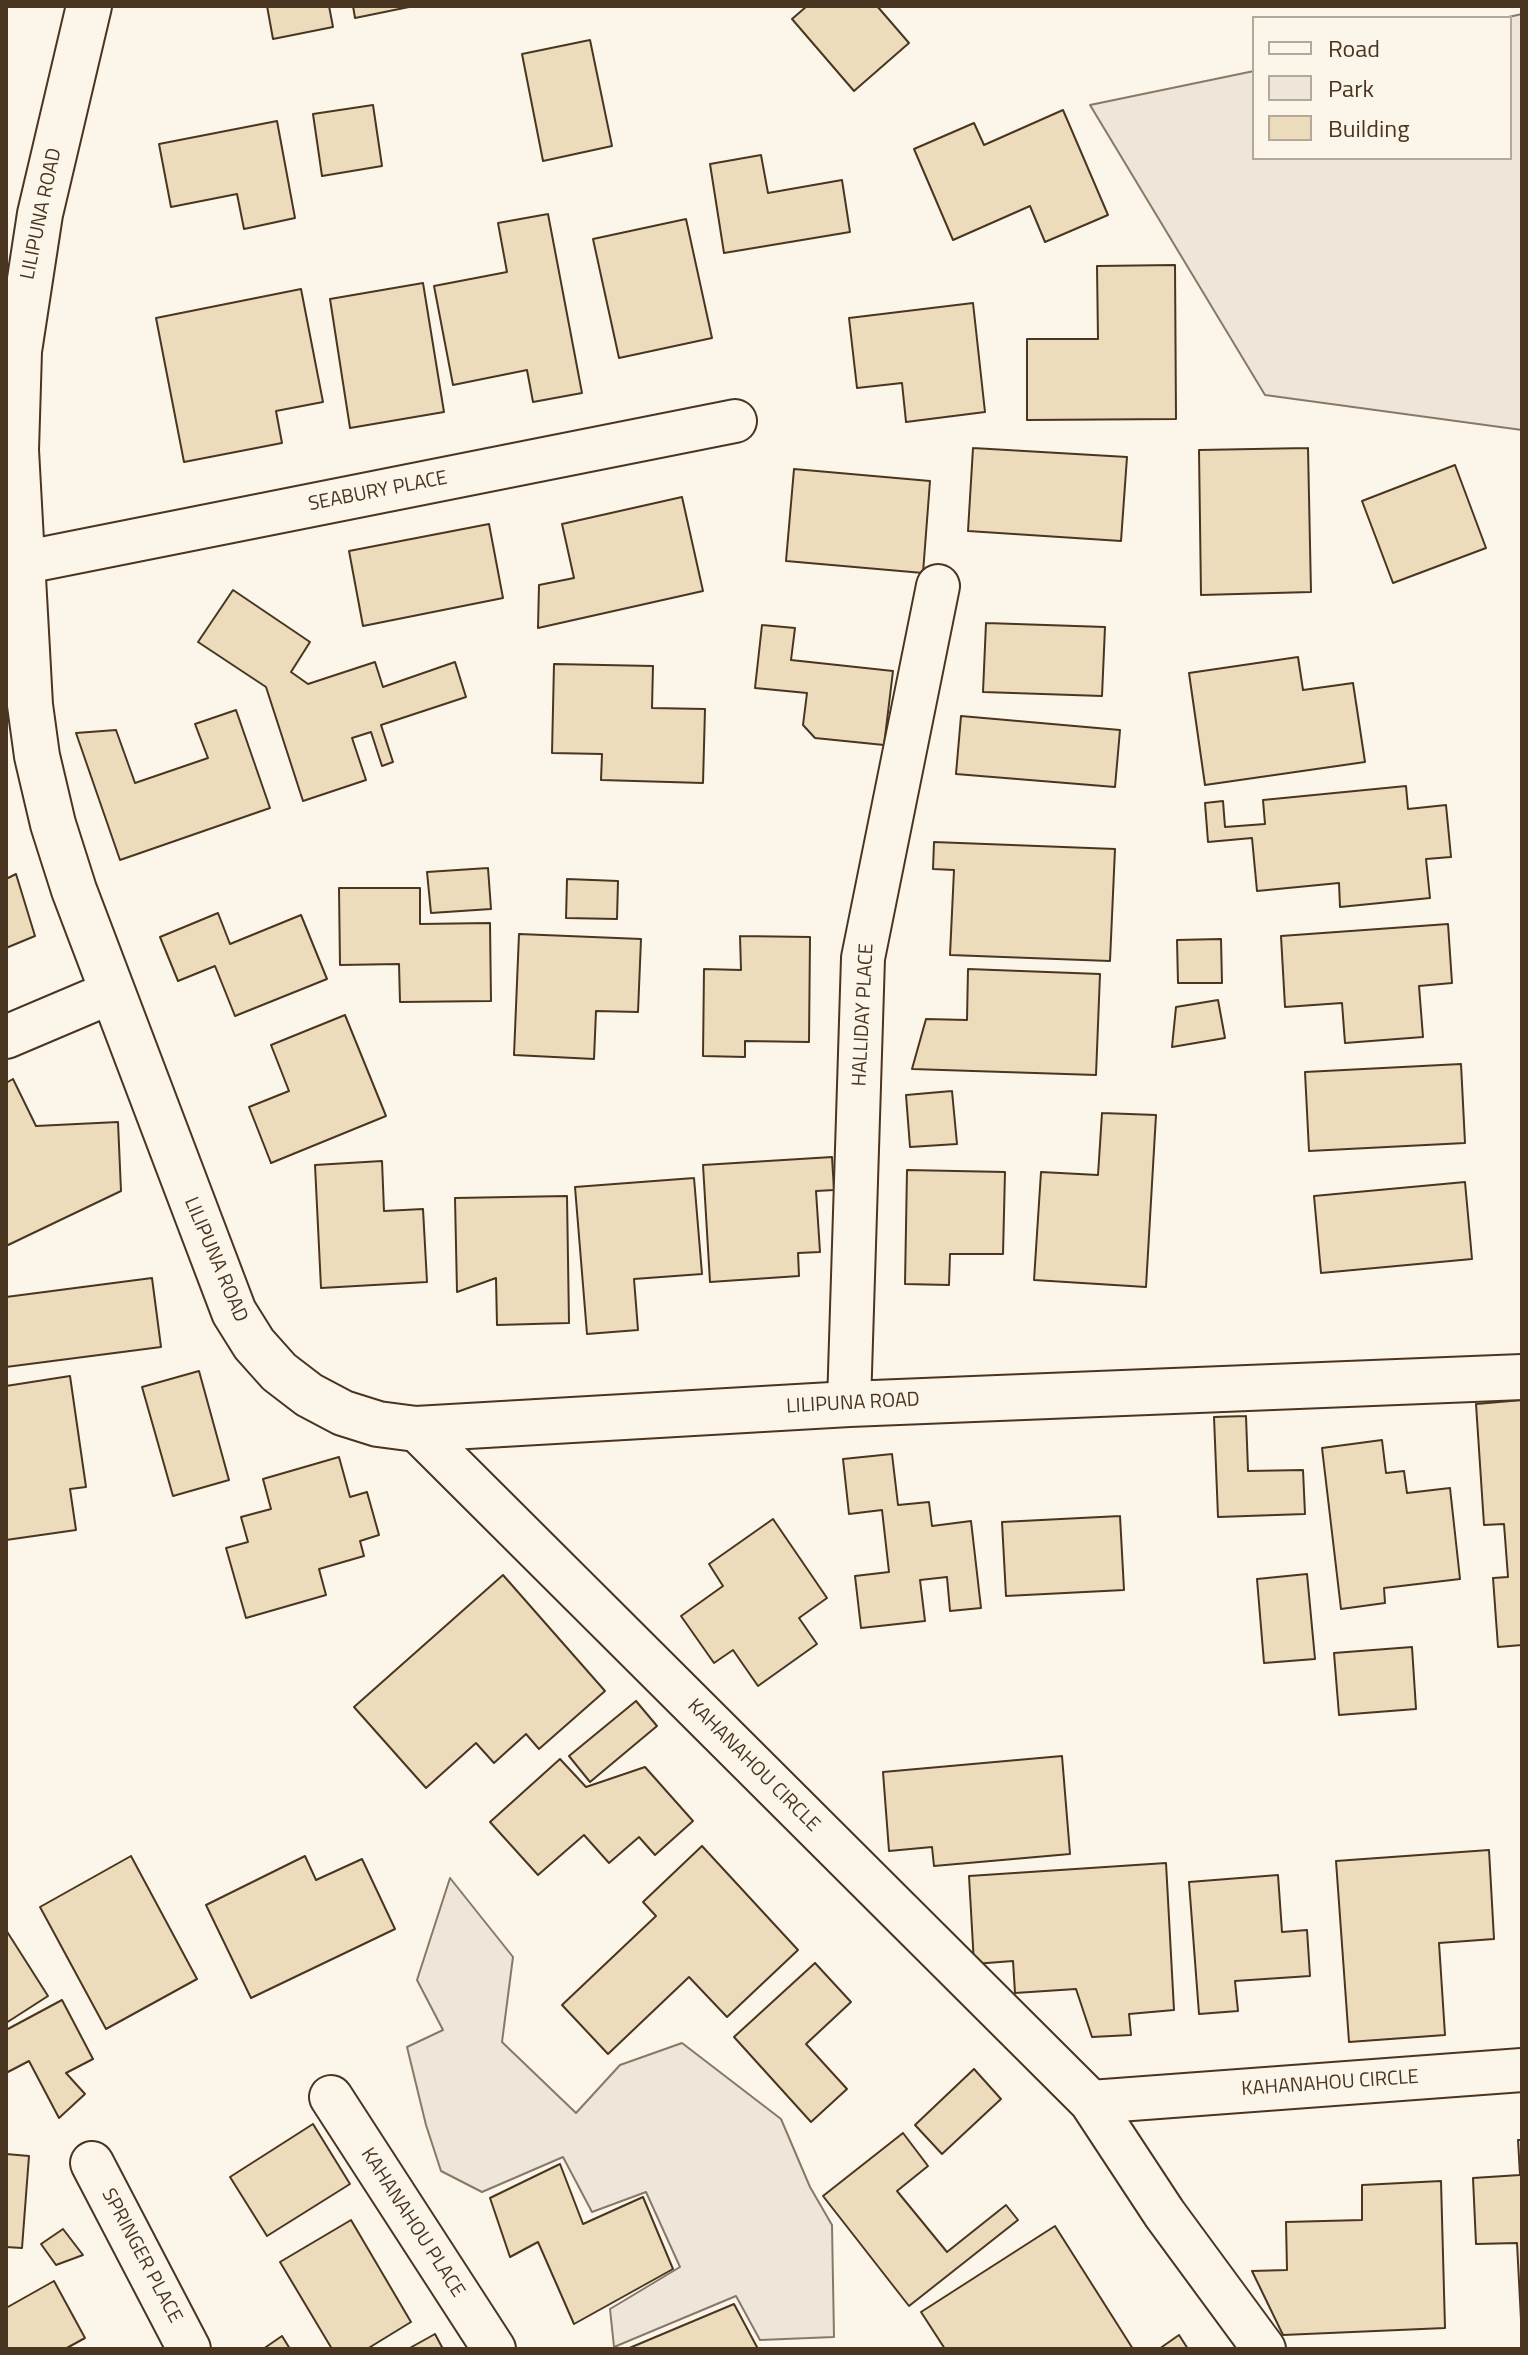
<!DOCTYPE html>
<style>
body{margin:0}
#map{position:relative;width:1528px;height:2355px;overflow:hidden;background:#fbf6e9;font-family:"Titillium Web",sans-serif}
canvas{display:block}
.frame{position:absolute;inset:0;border:8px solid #4a3520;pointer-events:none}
.legend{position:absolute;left:1252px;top:16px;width:260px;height:144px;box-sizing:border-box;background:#fbf6e9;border:2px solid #b4a999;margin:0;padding:10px 14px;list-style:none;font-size:24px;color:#4a3520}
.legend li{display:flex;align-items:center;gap:16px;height:40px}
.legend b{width:40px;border:2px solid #b4a999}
</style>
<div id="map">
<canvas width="1528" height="2355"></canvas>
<div class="frame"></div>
<ul class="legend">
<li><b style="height:10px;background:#fbf6e9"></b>Road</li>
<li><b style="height:22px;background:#ede6d9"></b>Park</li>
<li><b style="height:22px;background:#ecdcbc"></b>Building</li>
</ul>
</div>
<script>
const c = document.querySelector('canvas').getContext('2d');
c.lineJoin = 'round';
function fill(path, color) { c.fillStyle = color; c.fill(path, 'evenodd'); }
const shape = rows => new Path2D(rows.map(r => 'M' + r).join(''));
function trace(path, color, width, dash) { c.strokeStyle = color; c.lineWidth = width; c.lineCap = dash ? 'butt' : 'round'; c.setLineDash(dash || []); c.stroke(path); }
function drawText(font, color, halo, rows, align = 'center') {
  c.font = font + ' "Titillium Web",sans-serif'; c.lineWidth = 6; c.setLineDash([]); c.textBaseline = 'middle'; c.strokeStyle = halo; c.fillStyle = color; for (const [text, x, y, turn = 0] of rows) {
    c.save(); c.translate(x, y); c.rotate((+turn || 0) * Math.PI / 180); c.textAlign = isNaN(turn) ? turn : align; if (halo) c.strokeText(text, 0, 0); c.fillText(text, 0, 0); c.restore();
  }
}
const green = shape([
 [1522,14,1522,430,1265,395,1090,105,1254,71,1254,158,1510,158,1510,18,1504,18,1522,14],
 [450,1878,513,1957,502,2042,576,2113,620,2065,682,2043,781,2119,810,2187,832,2225,834,2337,760,2340,736,2296,614,2347,610,2309,680,2267,646,2192,592,2212,563,2157,482,2192,441,2171,426,2125,407,2047,443,2030,417,1980,450,1878]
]);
fill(green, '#ede6d9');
trace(green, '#887966', 2);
const building = shape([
 [267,6,329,6,333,27,273,39,267,6],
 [353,6,409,6,409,7,355,18,353,6],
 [807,6,877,6,909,43,854,91,792,19,807,6],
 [590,40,612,146,543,161,522,54,590,40],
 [373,105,382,166,322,176,313,114,373,105],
 [1063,110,1108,215,1045,242,1030,206,953,240,914,149,974,123,984,145,1063,110],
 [277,121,295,218,244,229,237,194,171,207,159,144,277,121],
 [761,155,768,193,842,180,850,232,724,253,710,164,761,155],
 [548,214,582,393,533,402,527,370,453,385,434,286,507,272,498,223,548,214],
 [686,219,712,338,619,358,593,239,686,219],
 [1175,265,1176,419,1027,420,1027,339,1098,339,1097,266,1175,265],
 [423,283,444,412,350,428,330,299,423,283],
 [301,289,323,402,276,411,282,443,184,462,156,318,301,289],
 [973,303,985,412,906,422,902,383,857,388,849,318,973,303],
 [973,448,1127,457,1121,541,968,531,973,448],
 [1308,448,1311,592,1201,595,1199,450,1308,448],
 [1455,465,1486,548,1393,583,1362,501,1455,465],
 [794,469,930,481,923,573,786,561,794,469],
 [682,497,703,591,538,628,539,585,574,578,562,524,682,497],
 [489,524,503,598,363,626,349,551,489,524],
 [233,590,310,642,291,672,308,684,375,662,383,687,455,662,466,697,381,725,393,762,382,766,371,732,352,738,366,780,303,801,266,687,198,642,233,590],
 [986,623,1105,627,1102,696,983,692,986,623],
 [762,625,795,628,791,660,893,671,884,745,815,738,803,725,807,693,755,688,762,625],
 [1298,657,1303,690,1353,683,1365,762,1205,785,1189,673,1298,657],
 [554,664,653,666,652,708,705,709,703,783,601,780,602,754,552,753,554,664],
 [236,710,270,808,120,860,76,733,116,730,135,783,208,758,195,724,236,710],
 [961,716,1120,730,1115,787,956,774,961,716],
 [1406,786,1408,809,1446,805,1451,857,1426,859,1430,898,1340,907,1339,883,1257,891,1252,838,1208,842,1205,803,1223,801,1225,827,1265,824,1263,800,1406,786],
 [934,842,1115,849,1110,961,950,955,954,870,933,869,934,842],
 [488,868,491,909,431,913,427,872,488,868],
 [16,874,35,936,6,948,6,879,16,874],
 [567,879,618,881,617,919,566,918,567,879],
 [339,888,420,888,420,924,490,923,491,1001,400,1002,399,964,340,965,339,888],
 [218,913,230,944,301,915,327,979,235,1016,215,966,178,981,160,937,218,913],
 [1448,924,1452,983,1419,986,1423,1037,1345,1043,1342,1003,1285,1007,1281,936,1448,924],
 [519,934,641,939,638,1012,596,1011,594,1059,514,1055,519,934],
 [740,936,810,937,809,1042,745,1041,745,1057,703,1056,704,969,741,970,740,936],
 [1221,939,1222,983,1178,983,1177,940,1221,939],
 [968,969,1100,974,1096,1075,912,1069,926,1019,967,1020,968,969],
 [1218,1000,1225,1038,1172,1047,1176,1007,1218,1000],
 [345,1015,386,1116,271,1163,249,1107,289,1091,271,1045,345,1015],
 [1461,1064,1465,1143,1309,1151,1305,1072,1461,1064],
 [13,1079,36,1126,118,1122,121,1191,6,1246,6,1083,13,1079],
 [952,1091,957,1144,910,1147,906,1095,952,1091],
 [1102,1113,1156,1115,1146,1287,1034,1280,1041,1172,1098,1175,1102,1113],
 [832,1157,834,1190,816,1191,820,1252,798,1253,799,1276,710,1282,703,1165,832,1157],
 [382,1161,384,1211,423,1209,427,1282,321,1288,315,1165,382,1161],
 [907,1170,1005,1172,1003,1254,950,1254,949,1285,905,1284,907,1170],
 [694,1178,702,1274,634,1279,638,1330,587,1334,575,1187,694,1178],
 [1465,1182,1472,1259,1321,1273,1314,1196,1465,1182],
 [567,1196,569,1323,497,1325,496,1278,457,1292,455,1198,567,1196],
 [152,1278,161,1347,6,1367,6,1297,152,1278],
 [199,1371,229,1480,173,1496,142,1387,199,1371],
 [70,1376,86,1487,70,1489,76,1530,6,1540,6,1386,70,1376],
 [1522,1400,1522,1645,1498,1647,1493,1578,1508,1577,1504,1524,1484,1525,1476,1404,1522,1400],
 [1246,1416,1248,1471,1303,1470,1305,1514,1218,1517,1214,1417,1246,1416],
 [1382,1440,1386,1473,1404,1471,1407,1493,1450,1488,1460,1579,1384,1588,1385,1603,1341,1609,1322,1448,1382,1440],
 [892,1454,898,1505,929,1502,932,1526,971,1521,981,1608,950,1611,947,1577,920,1580,925,1621,861,1628,855,1576,889,1572,882,1510,849,1514,843,1459,892,1454],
 [339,1457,350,1497,367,1492,379,1535,360,1541,364,1556,319,1569,326,1595,246,1618,226,1548,248,1542,241,1517,271,1509,263,1479,339,1457],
 [1120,1516,1124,1590,1006,1596,1002,1522,1120,1516],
 [773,1519,827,1598,799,1618,817,1644,758,1686,733,1650,714,1663,681,1616,723,1586,709,1564,773,1519],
 [1307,1574,1315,1659,1264,1663,1257,1579,1307,1574],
 [503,1575,605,1691,539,1749,526,1734,494,1763,476,1743,426,1788,354,1707,503,1575],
 [1412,1647,1416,1709,1339,1715,1334,1653,1412,1647],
 [636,1701,657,1726,590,1782,569,1756,636,1701],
 [1062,1756,1070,1854,934,1866,932,1847,889,1851,883,1772,1062,1756],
 [560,1759,586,1787,645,1767,693,1821,655,1855,639,1837,609,1863,584,1835,538,1875,490,1822,560,1759],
 [702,1846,798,1950,727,2017,689,1977,608,2054,562,2005,656,1916,643,1902,702,1846],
 [1489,1850,1494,1939,1439,1943,1445,2035,1349,2042,1336,1861,1489,1850],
 [131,1856,197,1979,106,2029,40,1907,131,1856],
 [305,1856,316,1880,362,1859,395,1929,251,1998,206,1905,305,1856],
 [1166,1863,1174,2010,1129,2014,1131,2035,1092,2037,1076,1989,1015,1993,1013,1961,974,1964,969,1876,1166,1863],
 [1278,1875,1282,1932,1307,1930,1310,1976,1235,1981,1238,2011,1199,2014,1189,1882,1278,1875],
 [6,1930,48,1996,6,2023,6,1930],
 [815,1963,851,2002,806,2044,847,2089,811,2122,734,2037,815,1963],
 [62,2000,93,2059,66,2073,85,2094,59,2118,29,2061,6,2073,6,2030,62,2000],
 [974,2069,1001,2099,942,2154,915,2125,974,2069],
 [313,2124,350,2184,267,2236,230,2177,313,2124],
 [903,2133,928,2166,897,2191,947,2252,1006,2205,1018,2220,909,2306,823,2196,903,2133],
 [1518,2140,1522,2140,1522,2339,1517,2243,1476,2244,1473,2178,1520,2175,1518,2140],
 [6,2154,29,2156,22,2248,6,2247,6,2154],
 [560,2164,583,2224,643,2197,673,2269,574,2324,538,2242,510,2257,490,2198,560,2164],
 [1441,2181,1445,2328,1283,2335,1252,2271,1287,2270,1286,2222,1362,2220,1362,2185,1441,2181],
 [351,2220,411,2322,367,2349,332,2349,280,2262,351,2220],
 [1055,2226,1133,2349,945,2349,921,2312,1055,2226],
 [63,2229,83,2255,56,2265,41,2244,63,2229],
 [54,2281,85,2338,65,2349,6,2349,6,2308,54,2281],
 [734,2304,758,2349,627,2349,734,2304],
 [435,2334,443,2349,408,2349,435,2334],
 [1179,2335,1188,2349,1159,2349,1179,2335],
 [282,2336,290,2349,263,2349,282,2336]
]);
fill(building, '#ecdcbc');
trace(building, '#4a3520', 2);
const street = shape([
 [21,563,735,421],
 [6,1037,112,992],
 [849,1404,863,958,938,586],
 [416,1429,1091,2102,1164,2213,1264,2349],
 [331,2097,494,2349],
 [1091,2102,1522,2070],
 [92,2163,189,2349]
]);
const secondary = shape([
 [89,6,40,214,19,351,16,450,30,705,37,756,53,824,74,890,234,1312,254,1344,279,1372,309,1395,343,1413,378,1424,416,1429,849,1404,1522,1377]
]);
trace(street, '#4a3520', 46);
trace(secondary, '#4a3520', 48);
trace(street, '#fbf6e9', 42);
trace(secondary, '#fbf6e9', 44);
drawText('20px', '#4a3520', '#fbf6e9', [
 ["LILIPUNA ROAD",42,214,-78],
 ["SEABURY PLACE",378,492,-11],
 ["HALLIDAY PLACE",864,1015,-87],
 ["LILIPUNA ROAD",215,1260,67],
 ["LILIPUNA ROAD",853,1404,-3],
 ["KAHANAHOU CIRCLE",753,1766,45],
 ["KAHANAHOU CIRCLE",1330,2084,-4],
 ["KAHANAHOU PLACE",412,2223,57],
 ["SPRINGER PLACE",141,2256,62]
]);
</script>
